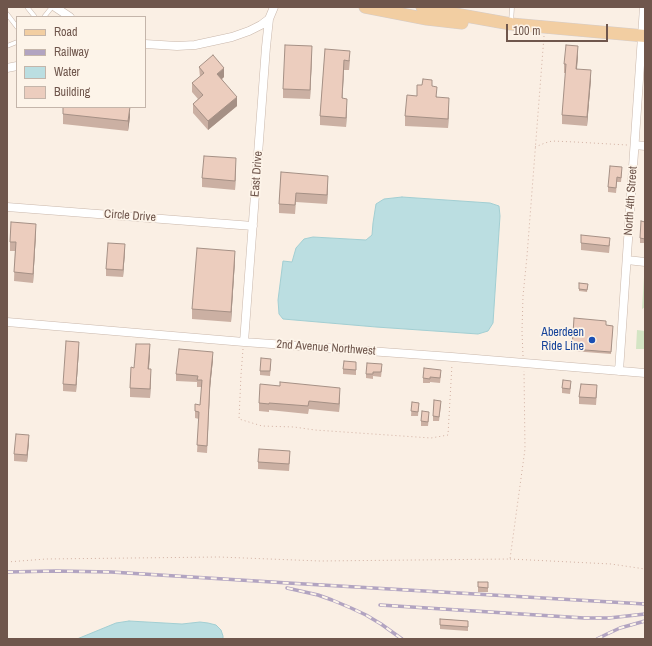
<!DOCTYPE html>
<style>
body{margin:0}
#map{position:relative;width:652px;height:646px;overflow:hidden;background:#faefe4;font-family:"Archivo Narrow",sans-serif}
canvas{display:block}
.frame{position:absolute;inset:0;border:8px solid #6f564c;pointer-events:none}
.legend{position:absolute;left:16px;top:16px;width:130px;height:92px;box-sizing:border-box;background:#fdf4e9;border:1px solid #c4b5aa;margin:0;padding:5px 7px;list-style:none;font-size:12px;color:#6f564c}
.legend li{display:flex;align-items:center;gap:8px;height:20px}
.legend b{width:20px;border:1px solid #c4b5aa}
.scale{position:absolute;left:506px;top:24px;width:102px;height:18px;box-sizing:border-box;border:2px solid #6f564c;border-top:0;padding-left:5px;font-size:12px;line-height:14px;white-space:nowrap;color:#6f564c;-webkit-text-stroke:3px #fdf4e9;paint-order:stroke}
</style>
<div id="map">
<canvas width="652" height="646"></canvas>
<div class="frame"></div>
<ul class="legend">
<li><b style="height:5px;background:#f2cea2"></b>Road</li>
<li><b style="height:5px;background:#b2a4c1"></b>Railway</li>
<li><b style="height:11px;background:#bbdee1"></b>Water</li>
<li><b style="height:11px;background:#eccdbe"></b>Building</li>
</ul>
<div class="scale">100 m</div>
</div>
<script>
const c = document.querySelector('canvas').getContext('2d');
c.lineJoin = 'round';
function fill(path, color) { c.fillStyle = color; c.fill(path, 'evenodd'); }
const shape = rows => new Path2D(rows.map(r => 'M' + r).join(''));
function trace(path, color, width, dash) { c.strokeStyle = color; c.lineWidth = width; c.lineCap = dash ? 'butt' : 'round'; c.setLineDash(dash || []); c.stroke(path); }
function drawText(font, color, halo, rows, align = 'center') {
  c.font = font + ' "Archivo Narrow",sans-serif'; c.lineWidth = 3.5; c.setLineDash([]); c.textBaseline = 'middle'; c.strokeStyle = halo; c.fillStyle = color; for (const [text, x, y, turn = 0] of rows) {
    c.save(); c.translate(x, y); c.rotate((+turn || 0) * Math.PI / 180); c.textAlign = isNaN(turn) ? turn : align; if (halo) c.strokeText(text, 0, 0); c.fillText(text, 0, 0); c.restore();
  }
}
fill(shape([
 [644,277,645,278,645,307,642,309],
 [637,330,645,331,644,349,636,349]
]), '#d4e5c4');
const water = shape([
 [402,197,490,203,499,206,500,216,493,323,488,331,478,334,376,327,283,319,279,314,278,300,283,261,292,262,296,248,304,239,313,237,366,240,372,235,373,223,376,204,384,199,402,197],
 [129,621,182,624,200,622,208,623,216,625,221,630,223,636,223,639,77,639,116,623,129,621]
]);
fill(water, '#bbdee1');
trace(water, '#a2ced2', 1);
const service = shape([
 [27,7,35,17],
 [7,14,17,27],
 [44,17,52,7],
 [511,23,512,7],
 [7,46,17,42]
]);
const minor = shape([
 [55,7,70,17],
 [145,44,177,46,195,45,232,37,249,31,261,25,269,19],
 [7,68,17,66],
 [635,145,645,146],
 [7,207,253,226],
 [627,260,645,262],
 [7,322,244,342,452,357,645,373],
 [244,342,266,47,269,19,274,7],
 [619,371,644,7]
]);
const primary = shape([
 [365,7,427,19,462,23],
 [422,7,455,14,511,24,645,36]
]);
trace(service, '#c9b7ab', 5);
trace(minor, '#c9b7ab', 9);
trace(primary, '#d4ccc9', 13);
trace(shape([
 [535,147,545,143,552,141,575,142,627,145],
 [243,349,241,375,239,419,262,426,294,427,315,430,431,438,448,435,452,364],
 [523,356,522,331,523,296,527,256,544,36],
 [510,559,611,564,645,569],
 [7,562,46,559,219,557,320,561,510,559,525,449,524,371]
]), '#d1b0a2', 1, [1, 3]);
trace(service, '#fff', 4);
trace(minor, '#fff', 8);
trace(primary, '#f2cea2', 12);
const rail = shape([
 [7,572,56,571,111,572,288,583,645,604],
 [287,588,318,595,332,600,351,608,366,615,381,624,402,639],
 [380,605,584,618,609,618,645,614],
 [597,639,607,634,620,628,645,621]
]);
trace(rail, '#b2a4c1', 3.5);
trace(rail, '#fdf4e9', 2, [6]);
fill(shape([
 [325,49,350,60,349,70,344,70,342,98,347,108,346,127,320,125,320,116],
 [312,55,310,99,283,98,283,89],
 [578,55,577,69,591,79,587,126,562,124,562,115,566,73,564,73,564,64],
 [199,67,224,77,222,79,237,106,208,130,193,113,193,104,198,99,192,92,192,83,200,77],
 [432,86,437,97,449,107,448,128,405,126,405,116,417,96],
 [63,114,130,117,128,131,63,124],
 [236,167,235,190,202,187,202,178],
 [281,172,328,185,327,204,296,202,295,214,279,213,279,204],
 [622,172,621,182,617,182,616,193,608,192,608,187],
 [645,222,645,243,640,243,640,238],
 [36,233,33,283,14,281,15,251,10,251,10,242],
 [581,243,610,244,609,253,581,250],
 [125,251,123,277,106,276,106,269],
 [235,260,231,322,192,319,192,309],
 [579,283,588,284,587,292,579,291],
 [574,318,606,325,613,326,611,354,572,351],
 [79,349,76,392,63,391,63,384],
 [150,354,149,369,151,378,150,398,130,397,130,388,134,368],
 [213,359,210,388,207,453,197,452,199,419,195,418,195,411,200,405,202,387,197,387,197,382,176,381,176,374],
 [356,362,356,375,343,374,343,369],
 [271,364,270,376,260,375,260,371],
 [382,369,381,377,373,376,373,379,366,378,366,374],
 [441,374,440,383,430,382,430,383,423,383,423,378],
 [571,386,570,394,562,393,562,388],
 [597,392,596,405,579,404,579,397],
 [340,396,339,412,309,409,308,414,269,410,269,412,259,411,259,403],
 [412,402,419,403,418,416,411,416],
 [441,405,439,421,433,421,433,416],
 [429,416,428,426,421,426,421,421],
 [29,442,27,462,14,461,14,454],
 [290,458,289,471,258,469,258,462],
 [478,582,488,582,488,592,478,592],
 [440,619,468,621,468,631,440,629]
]), '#cbb0a3');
fill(shape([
 [312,46,312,55,310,99,310,90],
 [578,46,578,55,576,78,576,69],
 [344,60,344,70,342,108,342,98],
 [224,68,224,77,217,83,217,74],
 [591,70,591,79,587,126,587,117],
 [237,97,237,106,208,130,208,121],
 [449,98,449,107,448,128,448,119],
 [347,99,347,108,346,127,346,118],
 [130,107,130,117,128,131,128,121],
 [236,158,236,167,235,190,235,181],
 [328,176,328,185,327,204,327,195],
 [36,224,36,233,33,283,33,274],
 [125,244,125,251,123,277,123,270],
 [235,251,235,260,231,322,231,312],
 [79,342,79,349,76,392,76,385],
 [150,344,150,354,148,378,148,369],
 [213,352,213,359,210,388,207,453,210,381],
 [151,369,151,378,150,398,150,389],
 [340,388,340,396,339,412,339,404],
 [29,435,29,442,27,462,27,455]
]), '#a59085');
const building = shape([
 [285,45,312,46,310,90,283,89,285,45],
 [566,45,578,46,576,69,591,70,587,117,562,115,566,64,564,64,566,45],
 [325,49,350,51,349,61,344,60,342,98,347,99,346,118,320,116,325,49],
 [213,55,224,68,217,74,237,97,208,121,193,104,203,95,192,83,204,73,199,67,213,55],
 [423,79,432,80,432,86,437,87,436,97,449,98,448,119,405,116,407,95,417,96,417,85,422,85,423,79],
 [63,107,130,107,128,121,63,114,63,107],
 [204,156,236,158,235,181,202,178,204,156],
 [610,166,622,167,621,178,617,177,616,188,608,187,610,166],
 [281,172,328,176,327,195,296,193,295,205,279,204,281,172],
 [641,221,645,222,645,239,640,238,641,221],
 [11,222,36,224,33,274,14,272,16,242,10,242,11,222],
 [581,235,610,238,609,246,581,243,581,235],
 [108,243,125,244,123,270,106,269,108,243],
 [197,248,235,251,231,312,192,309,197,248],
 [579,283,588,284,587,290,579,289,579,283],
 [574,318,606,321,606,325,613,326,611,352,572,349,574,318],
 [66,341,79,342,76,385,63,384,66,341],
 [136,344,150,344,148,369,151,369,150,389,130,388,131,367,134,368,136,344],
 [179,349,213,352,210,381,207,446,197,445,199,412,195,411,195,404,200,405,202,380,197,380,198,376,176,374,179,349],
 [261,358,271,359,270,371,260,371,261,358],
 [344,361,356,362,356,370,343,369,344,361],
 [367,363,382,364,381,372,373,372,373,374,366,374,367,363],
 [424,368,441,370,440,378,430,377,430,379,423,378,424,368],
 [563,380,571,381,570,389,562,388,563,380],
 [280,382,340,388,339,404,309,401,308,406,269,403,269,404,259,403,260,384,280,386,280,382],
 [581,384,597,385,596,398,579,397,581,384],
 [434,400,441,401,439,417,433,416,434,400],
 [412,402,419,403,418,412,411,411,412,402],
 [422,411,429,412,428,422,421,421,422,411],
 [16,434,29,435,27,455,14,454,16,434],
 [259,449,290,451,289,464,258,462,259,449],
 [478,582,488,582,488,588,478,587,478,582],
 [440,619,468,621,468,627,440,625,440,619]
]);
fill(building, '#eccdbe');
trace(building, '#a59085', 1);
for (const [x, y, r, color] of [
 [592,340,4,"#1a4fb4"]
]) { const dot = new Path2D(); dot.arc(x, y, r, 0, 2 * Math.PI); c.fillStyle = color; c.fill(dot); trace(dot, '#fdf4e9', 1.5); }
drawText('12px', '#6f564c', '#fdf4e9', [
 ["East Drive",257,174,-86],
 ["North 4th Street",631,201,-86],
 ["Circle Drive",130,216,4],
 ["2nd Avenue Northwest",326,348,4]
]);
drawText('12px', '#164399', '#fdf4e9', [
 ["Aberdeen",584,333],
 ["Ride Line",584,347]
], 'right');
</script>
